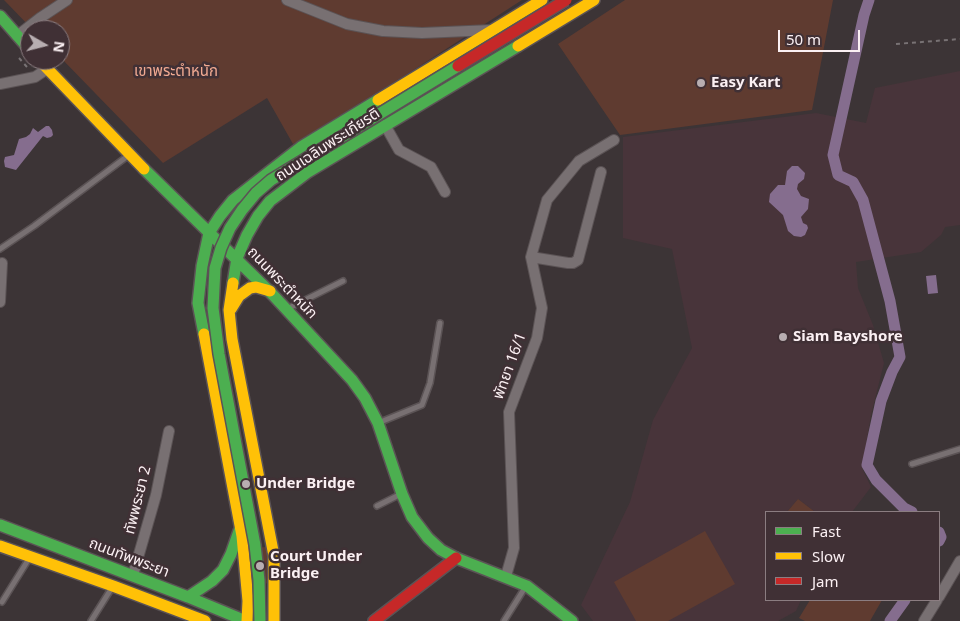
<!DOCTYPE html>
<meta charset="utf-8">
<style>
body{margin:0}
#map{position:relative;width:960px;height:621px;overflow:hidden;background:#3c3436;font-family:"Noto Sans",sans-serif}
canvas{display:block}
.legend{position:absolute;left:765px;top:511px;width:175px;height:90px;box-sizing:border-box;background:#403035;border:1px solid #8b7d81;margin:0;padding:6px 9px;list-style:none;font-size:15px;color:#fbf0f3}
.legend li{display:flex;align-items:center;gap:10px;height:25px}
.legend b{width:25px;border:1px solid #8b7d81}
.north{position:absolute;left:20px;top:20px;width:50px;height:50px;box-sizing:border-box;background:#403035;border:1px solid #8b7d81;border-radius:50%;rotate:98deg;font-size:14px;font-weight:700;line-height:20px;text-align:center;color:#fbf0f3}
.north::after{content:'';display:block;margin:auto;width:18px;height:22px;background:#b8aeb1;clip-path:polygon(50% 0,100% 100%,50% 72%,0 100%)}
.scale{position:absolute;left:778px;top:30px;width:82px;height:22px;box-sizing:border-box;border:2px solid #fbf0f3;border-top:0;padding-left:6px;font-size:15px;line-height:18px;white-space:nowrap;color:#fbf0f3;-webkit-text-stroke:4px #403035;paint-order:stroke}
</style>
<div id="map">
<canvas width="960" height="621"></canvas>
<ul class="legend">
<li><b style="height:6px;background:#4caf50"></b>Fast</li>
<li><b style="height:6px;background:#ffc107"></b>Slow</li>
<li><b style="height:6px;background:#c62828"></b>Jam</li>
</ul>
<div class="north">N</div>
<div class="scale">50 m</div>
</div>
<script>
const c = document.querySelector('canvas').getContext('2d');
c.lineJoin = 'round';
function fill(path, color) { c.fillStyle = color; c.fill(path, 'evenodd'); }
const shape = rows => new Path2D(rows.map(r => 'M' + r).join(''));
function trace(path, color, width, dash) { c.strokeStyle = color; c.lineWidth = width; c.lineCap = dash ? 'butt' : 'round'; c.setLineDash(dash || []); c.stroke(path); }
function drawText(font, color, halo, rows, align = 'center') {
  c.font = font + ' "Noto Sans","Noto Sans Thai",sans-serif'; c.lineWidth = 5; c.setLineDash([]); c.textBaseline = 'middle'; c.strokeStyle = halo; c.fillStyle = color; for (const [text, x, y, turn = 0] of rows) {
    c.save(); c.translate(x, y); c.rotate((+turn || 0) * Math.PI / 180); c.textAlign = isNaN(turn) ? turn : align; if (halo) c.strokeText(text, 0, 0); c.fillText(text, 0, 0); c.restore();
  }
}
fill(shape([
 [960,71,960,225,945,227,941,235,921,252,856,262,858,288,873,325,884,363,871,415,862,468,871,487,852,512,815,512,798,499,787,512,766,512,766,600,801,600,796,611,778,621,593,621,581,605,630,502,653,420,692,348,672,249,623,238,623,137,816,113,866,123,875,88]
]), '#48343a');
fill(shape([
 [4,0,522,0,412,71,293,144,267,98,163,163,60,57,60,30,33,30],
 [625,0,833,0,812,110,620,135,558,44],
 [798,499,815,512,787,512],
 [705,531,735,584,668,621,636,621,614,582],
 [267,547,271,583,253,585,250,548],
 [810,600,882,600,870,621,805,621,799,618]
]), '#5f3b30');
fill(shape([
 [46,126,49,126,52,130,53,135,51,137,47,138,43,136,16,170,5,167,4,161,5,157,14,155,19,139,26,137,30,134,33,128,38,132],
 [792,166,798,166,805,173,804,179,798,184,797,189,801,196,809,199,808,209,801,217,803,223,807,225,808,228,805,235,801,237,794,236,788,231,783,215,769,202,770,194,778,185,785,185,787,171],
 [936,275,938,293,928,294,926,276]
]), '#856d8e');
trace(shape([
 [869,0,864,15,833,155,838,175,853,182,863,200,890,301,900,357,892,372,881,401,867,465,876,480,904,508,912,512],
 [939,532,941,537,939,541],
 [890,621,905,600]
]), '#856d8e', 11);
const lane = shape([
 [0,249,34,226,129,155],
 [287,309,343,281],
 [378,423,422,405,430,383,440,323],
 [912,464,960,449],
 [377,506,401,494],
 [2,602,30,557],
 [91,621,113,586],
 [504,621,526,586]
]);
const street = shape([
 [287,0,347,24,383,31,422,33,492,30],
 [17,36,40,18,67,0],
 [0,84,35,77,47,69],
 [385,125,399,150,431,167,445,192],
 [531,257,568,263,573,263,578,260,601,172],
 [0,302,2,263],
 [133,575,156,495,169,431],
 [506,576,514,548,509,412,537,338,542,308,531,257,547,200,579,161,614,140],
 [939,597,960,561],
 [924,621,937,600]
]);
const fast = shape([
 [0,16,30,50],
 [144,169,273,295,352,380,365,398,378,423,402,494,412,517,428,538,441,550,456,558,527,586,572,621],
 [233,283,237,258,247,235,258,216,270,201,308,172,518,46],
 [204,334,198,303,202,266,209,233,220,216,233,200,301,147,378,100],
 [0,525,188,597,246,621],
 [188,597,212,581,223,570,231,554,239,531]
]);
const slow = shape([
 [518,46,594,0],
 [39,60,144,169],
 [378,100,542,0],
 [233,283,229,310,232,339,274,556,274,621],
 [231,309,239,296,250,288,256,287,270,291],
 [204,334,242,536,248,601,247,621],
 [0,546,113,586,205,621]
]);
const jam = shape([
 [374,621,456,558]
]);
trace(lane, '#5b5355', 8);
trace(street, '#5b5355', 12);
trace(fast, '#5b5355', 14);
trace(slow, '#5b5355', 14);
trace(jam, '#5b5355', 14);
trace(shape([
 [896,44,960,39],
 [19,58,27,67]
]), '#787274', 2, [4, 4]);
trace(lane, '#787072', 5);
trace(street, '#787072', 10);
trace(fast, '#4caf50', 11);
trace(slow, '#ffc107', 11);
trace(jam, '#c62828', 11);
const fastBridge = shape([
 [260,621,259,580,255,545,219,354,213,308,215,268,221,248,230,228,242,210,256,193,271,180,458,66]
]);
const jamBridge = shape([
 [458,66,566,0]
]);
trace(fastBridge, '#5b5355', 14, []);
trace(jamBridge, '#5b5355', 14, []);
trace(fastBridge, '#4caf50', 11);
trace(jamBridge, '#c62828', 11);
for (const [x, y, r, color] of [
 [701,83,5,"#b8aeb1"],
 [783,337,5,"#b8aeb1"],
 [246,484,5,"#b8aeb1"],
 [260,566,5,"#b8aeb1"]
]) { const dot = new Path2D(); dot.arc(x, y, r, 0, 2 * Math.PI); c.fillStyle = color; c.fill(dot); trace(dot, '#403035', 2); }
drawText('15px', '#f2aa92', '#403035', [
 ["เขาพระตำหนัก",176,72]
]);
drawText('bold 15px', '#fbf0f3', '#403035', [
 ["Easy Kart",711,83],
 ["Siam Bayshore",793,337],
 ["Under Bridge",256,484],
 ["Court Under",270,557],
 ["Bridge",270,574]
], 'left');
drawText('15px', '#fbf0f3', '#403035', [
 ["ถนนเฉลิมพระเกียรติ",328,145,-33],
 ["ถนนพระตำหนัก",282,283,46],
 ["พัทยา 16/1",510,366,-70],
 ["ทัพพระยา 2",138,500,-76],
 ["ถนนทัพพระยา",129,558,21]
]);
</script>
